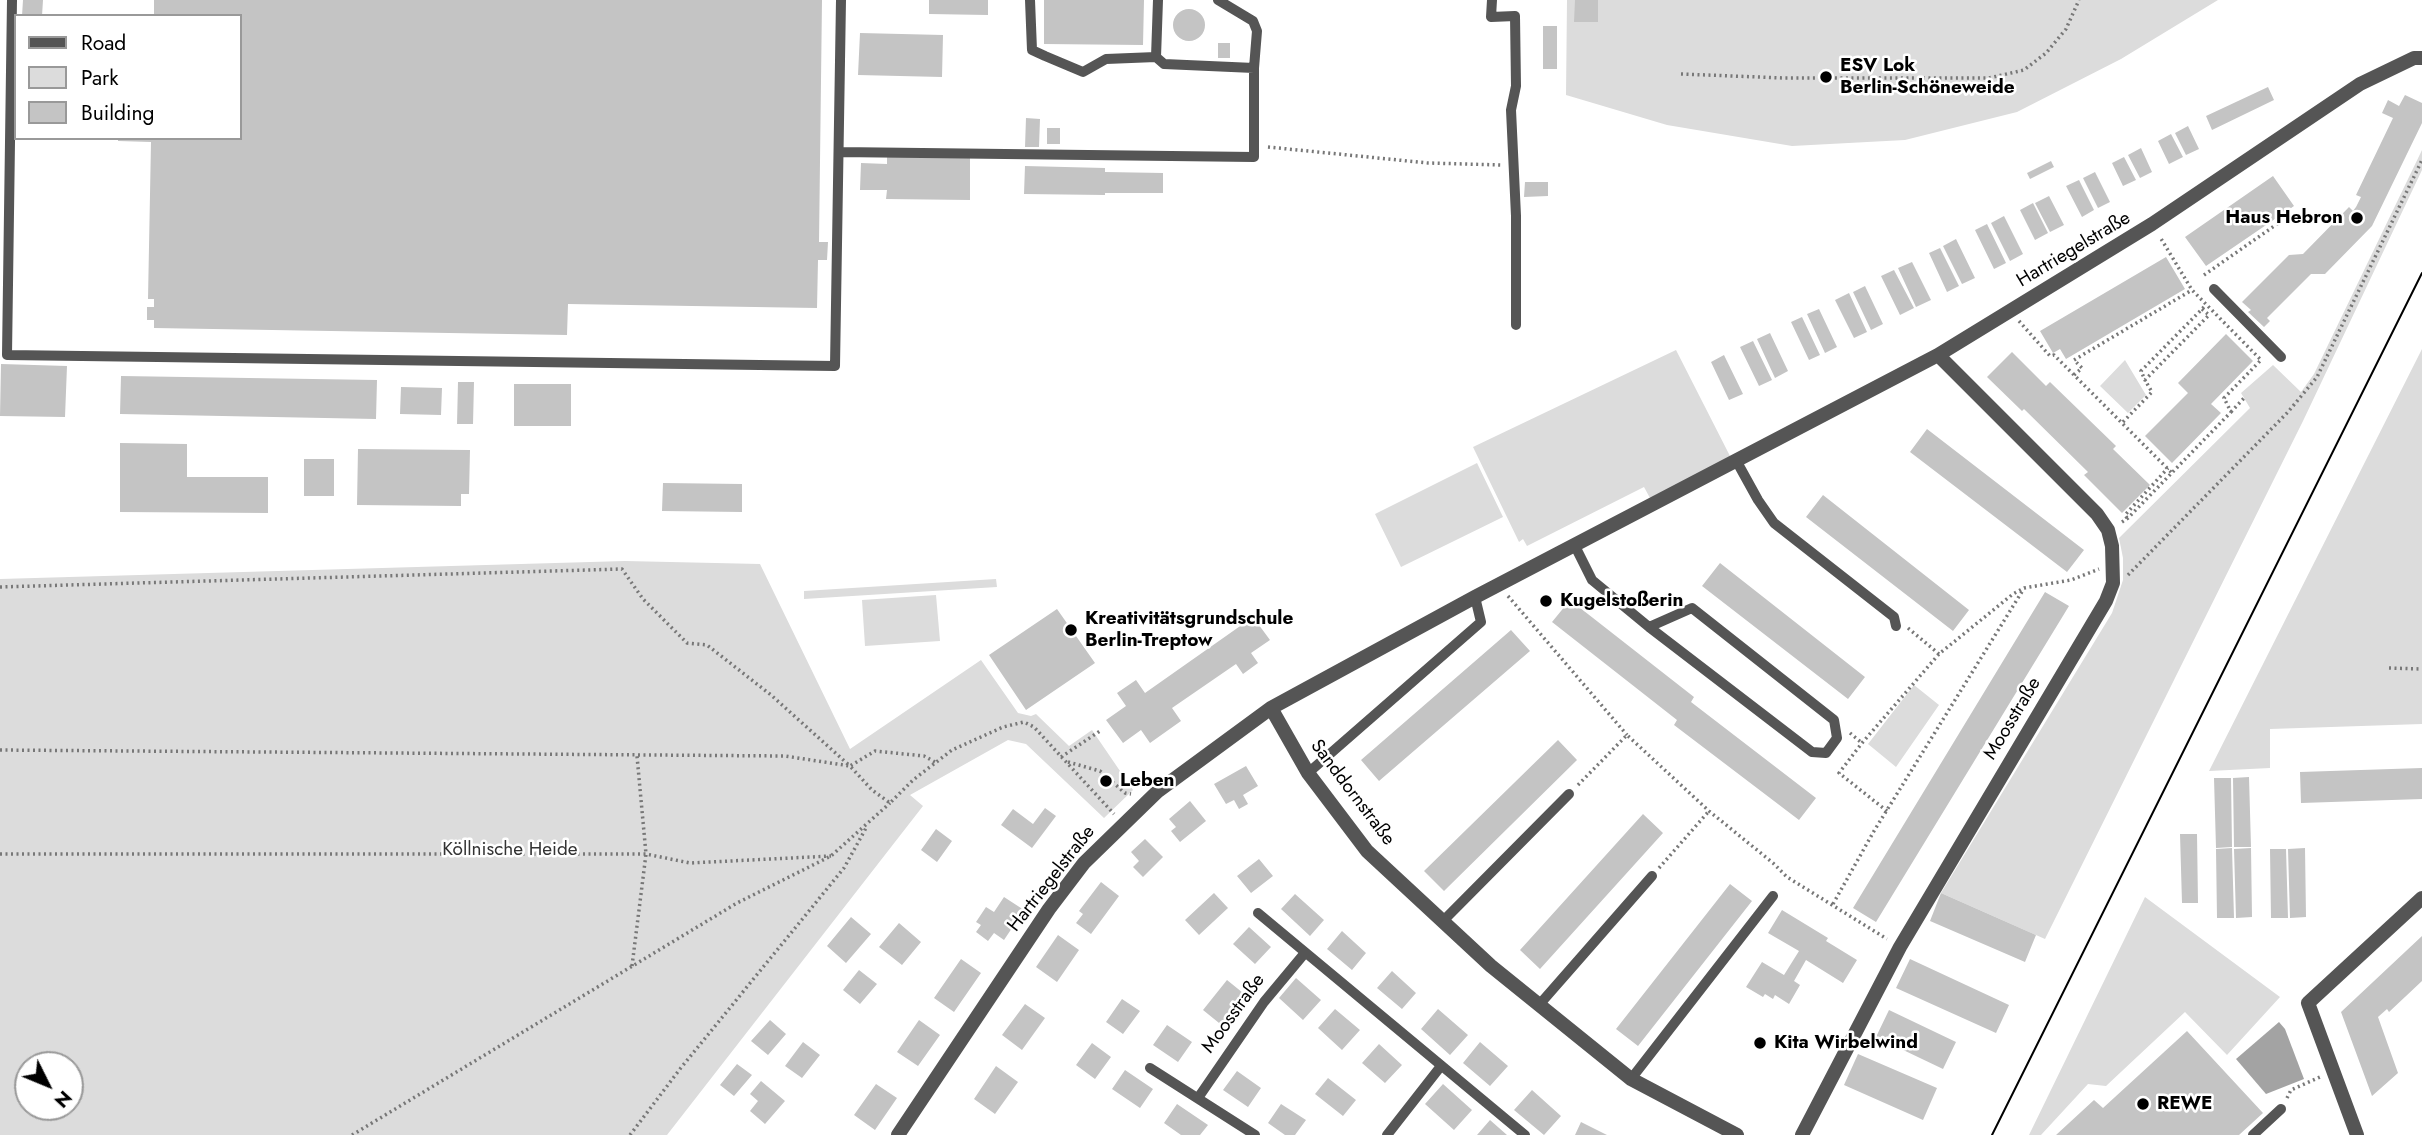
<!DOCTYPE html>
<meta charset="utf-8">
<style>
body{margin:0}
#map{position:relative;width:2422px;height:1135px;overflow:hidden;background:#fff;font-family:Jost,sans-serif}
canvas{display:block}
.legend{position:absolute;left:14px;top:14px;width:228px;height:126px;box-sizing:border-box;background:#fff;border:2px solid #999;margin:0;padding:9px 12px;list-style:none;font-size:21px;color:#000}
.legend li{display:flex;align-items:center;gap:14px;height:35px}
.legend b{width:35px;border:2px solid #999}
.north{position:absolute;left:14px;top:1051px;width:70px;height:70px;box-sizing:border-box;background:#fff;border:2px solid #999;border-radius:50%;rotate:133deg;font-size:19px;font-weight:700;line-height:28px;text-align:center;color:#000}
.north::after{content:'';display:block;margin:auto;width:24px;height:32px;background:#000;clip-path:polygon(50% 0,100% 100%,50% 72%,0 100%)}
</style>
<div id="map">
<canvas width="2422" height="1135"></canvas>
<ul class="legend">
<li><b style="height:9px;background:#555"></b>Road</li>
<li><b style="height:19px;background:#dcdcdc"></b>Park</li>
<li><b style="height:19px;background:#c4c4c4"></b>Building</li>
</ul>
<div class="north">N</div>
</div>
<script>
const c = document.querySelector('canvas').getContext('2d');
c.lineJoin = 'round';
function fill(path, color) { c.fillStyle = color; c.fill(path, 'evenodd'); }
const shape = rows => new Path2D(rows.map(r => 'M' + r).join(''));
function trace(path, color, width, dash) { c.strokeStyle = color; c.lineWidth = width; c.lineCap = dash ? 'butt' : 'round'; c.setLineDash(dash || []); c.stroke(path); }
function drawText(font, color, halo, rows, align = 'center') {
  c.font = font + ' Jost,sans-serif'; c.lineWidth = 5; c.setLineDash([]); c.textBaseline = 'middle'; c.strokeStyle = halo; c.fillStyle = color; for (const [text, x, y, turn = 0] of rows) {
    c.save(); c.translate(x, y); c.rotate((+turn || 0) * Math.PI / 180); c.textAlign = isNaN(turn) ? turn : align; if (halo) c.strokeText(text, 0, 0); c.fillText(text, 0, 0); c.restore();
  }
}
fill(shape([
 [1567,0,2218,0,2121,59,2017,112,1905,140,1792,146,1667,125,1566,95],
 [2422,150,2422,170,2303,421,2045,939,1941,893,2112,613,2123,580,2123,558,2119,538,2250,408,2241,393,2273,365,2301,392,2314,374],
 [2422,349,2422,724,2270,729,2270,768,2209,771],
 [1676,350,1731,458,1650,498,1644,487,1527,546,1523,539,1519,542,1473,447],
 [2125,360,2146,395,2128,413,2100,386],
 [1477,463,1503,517,1401,567,1375,514],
 [625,561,760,564,850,749,981,660,1018,713,1031,716,1036,714,1069,746,1092,730,1133,790,1104,818,1026,744,1008,740,910,795,923,806,667,1135,0,1135,0,579],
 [28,1065,70,1065,70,1107,28,1107],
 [996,579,997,587,804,599,804,591],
 [936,595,940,641,865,646,862,600],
 [1914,685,1939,705,1896,767,1868,744],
 [2145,897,2280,997,2227,1055,2185,1012,2106,1086,2088,1084,2041,1135,2029,1135]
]), '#dcdcdc');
fill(shape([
 [2279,1022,2285,1029,2304,1079,2266,1094,2236,1059]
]), '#a3a3a3');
fill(shape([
 [23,0,43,0,42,16,22,16],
 [154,0,822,0,819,242,828,242,827,260,818,260,817,308,568,304,567,335,154,328,154,320,147,320,147,307,154,307,154,299,148,299,151,142,118,141,118,138,240,138,240,16,154,16],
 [929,0,988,0,988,15,929,14],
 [1044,0,1144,0,1143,45,1044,44],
 [1575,0,1598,0,1598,22,1574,22],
 '1173 25a16 16 0 1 1 32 0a16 16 0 1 1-32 0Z',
 [1543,26,1557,26,1557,69,1543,69],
 [860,33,943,35,942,77,858,75],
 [1218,43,1230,43,1230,58,1218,58],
 [2268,87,2274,100,2212,130,2206,116],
 [2405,95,2422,103,2422,123,2372,226,2325,274,2311,274,2267,318,2270,321,2264,327,2248,312,2251,310,2242,302,2289,255,2303,254,2349,207,2353,211,2356,207,2361,197,2356,195,2393,118,2382,113,2388,100,2399,106],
 [1026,118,1040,119,1039,147,1025,147],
 [2188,126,2199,149,2186,155,2175,133],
 [1047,128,1060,128,1060,144,1047,144],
 [2171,134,2183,157,2169,164,2158,141],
 [2141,148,2152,172,2140,178,2128,155],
 [887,156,970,157,970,200,886,199,887,190,860,190,861,163,887,164],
 [2124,157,2136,180,2123,186,2112,163],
 [2051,161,2054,167,2030,179,2027,173],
 [1025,166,1105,168,1105,172,1163,173,1163,193,1105,193,1105,195,1024,194],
 [2095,172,2110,202,2098,208,2083,178],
 [2273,176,2294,206,2206,266,2185,237],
 [2079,180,2094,210,2082,217,2066,186],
 [1525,182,1548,182,1548,196,1524,197],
 [2049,196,2064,225,2050,232,2035,203],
 [2033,203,2048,233,2035,240,2020,210],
 [2004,216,2023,254,2010,261,1991,223],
 [1987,224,2006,263,1994,269,1975,230],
 [1956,239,1975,278,1962,284,1943,246],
 [1940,248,1959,286,1947,292,1929,253],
 [2166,257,2185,289,2066,359,2060,349,2053,353,2040,331],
 [1912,262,1931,300,1916,307,1898,268],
 [1894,270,1914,308,1900,315,1881,276],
 [1865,286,1883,324,1871,330,1853,292],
 [1849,293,1867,332,1854,338,1835,300],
 [1819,309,1837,347,1825,353,1807,314],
 [1802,317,1820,355,1809,360,1791,322],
 [1770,333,1788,371,1775,378,1757,339],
 [2226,334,2253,361,2211,404,2221,413,2172,463,2145,436,2188,393,2178,383],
 [1753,341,1772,380,1759,386,1740,347],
 [2012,352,2046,386,2050,382,2116,446,2113,449,2150,485,2122,513,2084,475,2088,472,2024,409,2022,411,1987,377],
 [1724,355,1743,394,1729,400,1711,362],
 [1,364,67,366,65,417,0,416],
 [121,376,377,380,376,419,120,414],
 [458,382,474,382,473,424,457,424],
 [514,384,571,384,571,426,514,426],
 [401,387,442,388,441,415,400,414],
 [1927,429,2084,550,2067,572,1910,452],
 [120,443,187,444,187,477,268,477,268,513,120,512],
 [358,449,470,450,469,494,461,494,461,506,357,505],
 [304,459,334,459,334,496,304,496],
 [663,483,742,484,742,512,662,511],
 [1823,495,1969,610,1953,631,1806,517],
 [1720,563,1865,677,1848,699,1702,586],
 [2045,592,2069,606,1876,922,1853,908],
 [1570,600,1694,697,1691,702,1816,798,1799,820,1674,725,1677,720,1552,622],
 [1057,609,1095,663,1026,710,989,655],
 [1253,617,1270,640,1251,653,1258,663,1243,674,1236,664,1172,708,1181,721,1150,743,1141,730,1123,743,1106,720,1126,706,1117,693,1136,680,1145,693],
 [1511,630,1530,651,1379,781,1361,760],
 [1558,740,1577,760,1444,891,1424,871],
 [1246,766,1258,786,1243,795,1248,804,1239,809,1234,800,1226,804,1214,784],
 [2422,768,2422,799,2301,803,2300,772],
 [2249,777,2251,847,2234,847,2233,778],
 [2214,778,2231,778,2232,847,2216,848],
 [1190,801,1206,821,1180,842,1171,831,1176,827,1169,819],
 [1045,808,1056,816,1032,848,1001,825,1013,809,1033,824],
 [1643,814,1663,833,1540,969,1520,950],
 [936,829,952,841,937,862,921,850],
 [2180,834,2197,834,2198,903,2182,903],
 [1145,839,1163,857,1143,877,1133,867,1139,861,1131,852],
 [2232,848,2234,918,2217,918,2216,849],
 [2251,848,2252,917,2236,918,2234,849],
 [2305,848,2306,917,2290,918,2288,849],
 [2270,849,2286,849,2288,918,2271,918],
 [1259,859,1273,876,1251,893,1237,876],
 [1101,882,1119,896,1091,934,1076,923,1083,914,1079,911],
 [1730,884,1752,901,1638,1046,1616,1029],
 [1214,893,1228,908,1199,935,1185,920],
 [1941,893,2036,935,2025,962,1930,921],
 [1295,894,1324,920,1310,936,1281,909],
 [1004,897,1024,910,1004,940,994,933,988,941,976,932,981,925,976,922,986,907,994,912],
 [1782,910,1828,938,1826,941,1857,960,1843,983,1806,960,1794,981,1800,985,1789,1004,1775,995,1773,999,1765,994,1763,997,1746,987,1762,962,1784,975,1799,951,1768,933],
 [851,917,871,934,846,963,827,946],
 [899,923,921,942,902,965,879,947],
 [1249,927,1271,947,1255,964,1233,944],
 [1342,931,1366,953,1352,970,1327,949],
 [1058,935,1079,950,1057,982,1036,967],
 [2422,936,2422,981,2389,1012,2387,1009,2378,1017,2398,1073,2372,1096,2341,1012],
 [961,959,981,973,954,1012,934,998],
 [1910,959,2009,1005,1996,1033,1896,988],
 [859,970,877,984,860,1004,843,990],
 [1392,971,1416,993,1402,1009,1377,988],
 [1296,978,1321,1000,1303,1020,1279,998],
 [1227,980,1248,997,1224,1027,1203,1010],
 [1122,999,1140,1011,1123,1034,1106,1022],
 [1025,1004,1045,1018,1022,1050,1002,1035],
 [1335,1009,1360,1030,1342,1050,1318,1028],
 [1438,1009,1468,1035,1450,1055,1421,1029],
 [1889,1010,1956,1042,1943,1069,1876,1037],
 [770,1020,786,1034,768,1055,751,1041],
 [919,1020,940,1035,918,1066,897,1052],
 [1167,1025,1192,1042,1178,1062,1153,1045],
 [2187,1031,2263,1113,2239,1135,2056,1135,2094,1100,2103,1108],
 [803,1042,820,1055,802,1078,785,1066],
 [1480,1042,1508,1066,1490,1086,1463,1063],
 [1092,1043,1111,1057,1095,1079,1076,1065],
 [1379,1044,1402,1065,1385,1083,1362,1063],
 [1858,1054,1937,1088,1923,1120,1844,1085],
 [737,1064,752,1075,734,1096,720,1085],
 [996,1066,1018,1082,995,1114,974,1099],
 [1125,1070,1153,1089,1140,1108,1112,1089],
 [1237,1071,1261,1088,1248,1107,1223,1090],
 [1328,1078,1356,1100,1343,1116,1315,1094],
 [761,1081,785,1101,765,1124,750,1111,758,1101,750,1094],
 [876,1084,897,1098,875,1130,854,1115],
 [1443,1084,1472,1110,1454,1130,1425,1104],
 [1532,1090,1561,1116,1544,1135,1514,1110],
 [1177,1104,1208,1125,1200,1135,1181,1135,1164,1123],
 [1281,1104,1306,1120,1295,1135,1285,1135,1268,1123],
 [1490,1120,1507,1135,1477,1135],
 [1581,1122,1607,1135,1575,1135]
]), '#c4c4c4');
trace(shape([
 [1681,74,1784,78,1989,78,2024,70,2046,53,2066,29,2079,0],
 [1268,147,1428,163,1501,165],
 [2204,275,2280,222,2277,218],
 [2202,309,2209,315,2145,380,2141,371,2205,306],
 [2019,321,2050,356,2054,355,2172,473],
 [2074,375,2082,368,2074,360,2192,290],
 [2231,412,2245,397],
 [2123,422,2152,392,2145,380],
 [2127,518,2125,515,2168,468],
 [2122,522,2128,518,2231,412,2224,398,2261,360,2192,290,2160,237],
 [2128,575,2288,412,2317,377,2422,160],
 [0,587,622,569,643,599,687,643,707,645,771,695,850,766,875,751,924,756,935,762],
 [1508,596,1627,735],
 [1908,628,1939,654],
 [2389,668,2422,669],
 [1850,733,1862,743],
 [0,750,785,756,850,766,872,790,890,803,913,780,952,750,1003,727,1024,722,1034,727,1114,814],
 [1061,757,1100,731],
 [1068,762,1100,771,1125,793,1131,794],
 [1578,785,1627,735,1709,811,1773,863,1787,877,1887,939],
 [1887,811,1839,773,1862,743,1939,654,2013,594,2024,588,2071,580,2099,569],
 [0,854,646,854,690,863,831,856],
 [1659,868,1709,811],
 [1833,904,1874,831,2023,590],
 [632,966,646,854,637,756],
 [2287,1098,2291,1090,2320,1077],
 [352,1135,737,903,831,856,890,803],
 [630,1135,680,1069,844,868,866,828]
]), '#777', 3.5, [2, 3.5]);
trace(shape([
 [12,0,7,355,835,366,841,0],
 [1030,0,1032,50,1045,56,1083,72,1106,59,1156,57],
 [1158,0,1156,57,1164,64,1254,68],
 [1492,0,1491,17,1515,16,1516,86,1511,110,1516,216,1516,325],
 [839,152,1254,157,1254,68,1257,31,1253,21,1218,0],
 [2214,289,2281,357],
 [1737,462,1758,500,1774,523,1894,617,1896,626],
 [1575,546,1592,580,1649,627,1812,752,1826,753,1837,738,1834,720,1692,608,1649,627],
 [1308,773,1481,622,1475,597],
 [1258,913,1525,1135],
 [1443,921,1569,794],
 [1539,1005,1652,876],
 [1150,1068,1255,1135],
 [1631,1079,1773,896],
 [1198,1098,1264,1002,1304,954],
 [1387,1135,1441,1066],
 [2253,1135,2281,1109]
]), '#555', 10);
trace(shape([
 [1271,708,1308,773,1367,851,1491,966,1631,1079,1737,1135],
 [898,1135,1049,909,1084,863,1158,791,1271,708,1475,597,1938,355,2152,224,2360,84,2414,58,2422,58],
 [1802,1135,1900,947,2106,601,2113,583,2112,546,2108,530,2097,514,1938,355],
 [2357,1135,2308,1003,2422,898]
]), '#555', 14);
trace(shape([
 [1992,1135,2422,273]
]), '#000', 2);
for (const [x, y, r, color] of [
 [1826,77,7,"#000"],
 [2357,218,7,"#000"],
 [1546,601,7,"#000"],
 [1071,630,7,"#000"],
 [1106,781,7,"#000"],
 [1760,1043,7,"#000"],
 [2143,1104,7,"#000"]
]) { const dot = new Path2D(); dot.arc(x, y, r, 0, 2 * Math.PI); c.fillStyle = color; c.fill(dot); trace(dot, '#fff', 2.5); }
drawText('bold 19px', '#000', '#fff', [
 ["ESV Lok",1840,66],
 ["Berlin-Schöneweide",1840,88],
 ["Haus Hebron",2343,218,"right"],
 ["Kugelstoßerin",1560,601],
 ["Kreativitätsgrundschule",1085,619],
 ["Berlin-Treptow",1085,641],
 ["Leben",1120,781],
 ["Kita Wirbelwind",1774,1043],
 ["REWE",2157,1104]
], 'left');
drawText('19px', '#000', '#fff', [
 ["Hartriegelstraße",2074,250,-31],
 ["Moosstraße",2013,719,-59],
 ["Sanddornstraße",1352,793,53],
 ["Hartriegelstraße",1052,879,-52],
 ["Moosstraße",1234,1014,-54]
]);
drawText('19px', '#333', '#fff', [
 ["Köllnische Heide",510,850]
]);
</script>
